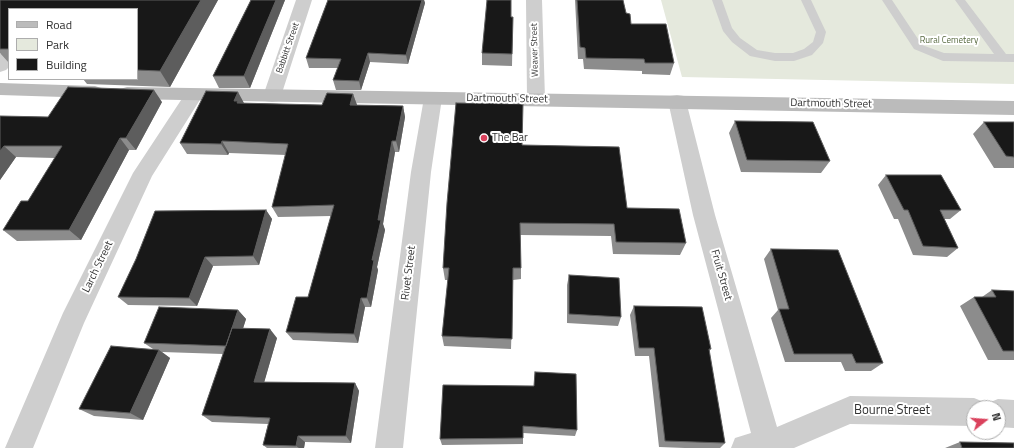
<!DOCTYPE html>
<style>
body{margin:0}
#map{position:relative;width:1014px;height:448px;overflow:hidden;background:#fff;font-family:"Titillium Web",sans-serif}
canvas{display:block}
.legend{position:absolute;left:8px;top:8px;width:130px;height:72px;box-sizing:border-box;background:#fff;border:1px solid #adadad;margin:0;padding:5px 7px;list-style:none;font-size:12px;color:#313131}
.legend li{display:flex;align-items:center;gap:8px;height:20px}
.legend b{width:20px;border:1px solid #adadad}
.north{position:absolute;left:966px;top:400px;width:40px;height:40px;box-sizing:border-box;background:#fff;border:1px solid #adadad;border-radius:50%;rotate:73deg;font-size:11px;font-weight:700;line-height:16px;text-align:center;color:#313131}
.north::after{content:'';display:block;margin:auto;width:14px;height:18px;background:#da415c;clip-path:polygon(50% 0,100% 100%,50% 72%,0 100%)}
</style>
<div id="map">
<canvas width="1014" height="448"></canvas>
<ul class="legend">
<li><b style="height:5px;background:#bbb"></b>Road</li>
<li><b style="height:11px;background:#e5e9dd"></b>Park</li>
<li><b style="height:11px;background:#181818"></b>Building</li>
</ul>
<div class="north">N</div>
</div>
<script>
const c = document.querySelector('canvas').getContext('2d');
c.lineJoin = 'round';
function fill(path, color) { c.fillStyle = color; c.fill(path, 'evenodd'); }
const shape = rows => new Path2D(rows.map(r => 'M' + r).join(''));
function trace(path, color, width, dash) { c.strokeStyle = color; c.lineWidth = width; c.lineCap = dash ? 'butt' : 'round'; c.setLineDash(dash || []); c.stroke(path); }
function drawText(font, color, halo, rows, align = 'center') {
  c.font = font + ' "Titillium Web",sans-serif'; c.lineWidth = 4; c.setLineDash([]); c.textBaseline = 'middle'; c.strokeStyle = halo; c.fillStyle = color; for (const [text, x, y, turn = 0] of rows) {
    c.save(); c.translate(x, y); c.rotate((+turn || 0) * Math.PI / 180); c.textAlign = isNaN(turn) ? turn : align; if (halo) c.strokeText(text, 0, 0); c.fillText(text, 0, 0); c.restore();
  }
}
fill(shape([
 [661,0,1014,0,1014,84,682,77]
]), '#e5e9dd');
fill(shape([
 [712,0,722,0,732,28,740,38,757,50,775,53,793,53,804,49,813,42,816,32,801,0,811,0,826,32,823,43,812,55,794,61,775,61,750,56,732,42,723,31,712,0],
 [882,0,892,0,922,45,944,53,994,54,955,0,965,0,1006,54,1014,54,1014,62,943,61,914,49,882,0]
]), '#cecece');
fill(shape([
 [296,0,312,0,281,96,279,101,272,102,265,101,263,96,296,0],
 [526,0,542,0,545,99,543,104,536,105,529,104,527,99,526,0],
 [9,49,9,67,6,70,0,72,0,54,3,51,9,49],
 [194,89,201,91,203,95,152,176,84,323,33,448,5,448,63,313,133,173,187,91,194,89],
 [677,95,684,96,686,101,715,215,777,427,850,396,974,398,984,402,986,408,974,408,974,426,850,424,794,448,731,448,735,438,751,433,693,215,668,101,670,96,677,95],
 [998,399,1014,400,1014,428,998,427,998,408,986,408,988,403,998,399]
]), '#cecece');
fill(shape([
 [433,92,440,93,442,98,431,172,403,448,375,448,411,172,424,98,426,93,433,92]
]), '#cecece');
fill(shape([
 [0,83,95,86,101,88,104,92,101,96,95,98,0,95,0,83],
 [127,87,1014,101,1014,115,127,99,120,97,118,93,120,89,127,87]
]), '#bbb');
fill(shape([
 [0,0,218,0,170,87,87,84,83,79,137,79,137,9,9,9,9,63,0,53],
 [251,0,285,0,250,88,219,88,213,76],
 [328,0,424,0,425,3,408,64,370,62,361,90,336,90,333,80,338,68,309,68,306,58],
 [575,0,623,0,626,13,631,24,674,63,670,75,642,74,642,71,584,69,583,59,578,59],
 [511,17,513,17,512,66,482,65,482,53],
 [353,94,357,105,403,106,405,117,399,152,395,152,383,224,385,230,377,267,378,270,371,307,365,307,358,343,293,340,286,332,308,297,331,216,278,217,272,207,286,155,229,153,228,155,187,154,180,143,244,103,322,105],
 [162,102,136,150,129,150,81,240,17,241,3,230,28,201,55,158,16,157,0,180,0,116,48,117],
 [735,121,830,161,821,173,741,172,729,133],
 [984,122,1014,122,1014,168,994,168,973,134],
 [522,145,686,243,680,255,613,254,611,236,520,235,521,268,521,279,513,280,511,349,444,346,442,336,448,280,445,280,443,268],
 [886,175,961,210,950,219,944,219,958,248,947,257,913,255,898,219,894,219,878,185],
 [266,210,272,219,259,265,213,266,197,306,128,305,118,297],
 [771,249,883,363,871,371,845,371,841,362,785,362,771,318,778,310,764,259],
 [569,275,621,317,618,326,567,323,567,285],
 [992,290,1014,291,1014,360,988,360,960,306,974,297,982,297],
 [634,306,711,349,709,351,725,443,720,448,685,448,659,447,649,356,635,356,630,315],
 [238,310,246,319,243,328,277,338,264,382,355,383,359,391,351,443,305,442,304,448,267,448,263,445,268,424,212,422,202,415,223,354,162,352,170,358,143,420,94,416,79,409,153,349,144,343],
 [535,372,577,430,575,436,523,433,523,444,442,445,440,439,534,386],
 [960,442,1014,448,945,448]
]), '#8c8c8c');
fill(shape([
 [201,0,218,0,170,87,160,71],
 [276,0,285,0,250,88,244,76],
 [422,0,424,0,425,3,408,64,406,55],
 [368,53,370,62,361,90,359,81],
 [154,90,162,102,136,150,126,138],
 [238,92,244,103,244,112,234,101],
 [353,94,357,105,350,105],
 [403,106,405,117,399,152,396,141],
 [120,138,129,150,81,240,69,230],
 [222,141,229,153,228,155,221,144],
 [392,141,395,152,383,224,385,230,377,267,378,270,371,307,367,298,378,220],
 [4,146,16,157,0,180,0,151],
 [266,210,272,219,259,265,253,256],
 [205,257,213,266,197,306,189,298],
 [361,298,365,307,358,343,354,334],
 [238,310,246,319,235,354,226,346],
 [270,329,277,338,262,390,254,382],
 [159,350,170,358,143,420,130,413],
 [355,383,359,391,351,443,346,436],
 [298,436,305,442,304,448,299,448,296,446]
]), '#5d5d5d');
const building = shape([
 [0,0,201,0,160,71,137,70,137,9,9,9,9,49,0,49,0,0],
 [251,0,276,0,244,76,213,76,251,0],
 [328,0,422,0,406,55,368,53,359,81,333,80,341,59,306,58,328,0],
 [487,0,511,0,511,17,513,17,512,54,482,53,487,0],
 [577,0,623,0,626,13,630,14,631,24,666,24,674,63,645,63,644,59,586,58,585,48,580,47,577,0],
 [68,87,154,90,126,138,120,138,69,230,3,230,21,201,28,201,62,146,4,146,0,151,0,116,48,117,68,87],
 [206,91,238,92,234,101,238,101,237,103,322,105,327,93,353,94,350,105,403,106,396,141,392,141,378,220,381,220,372,260,374,260,367,298,361,298,354,334,286,332,296,297,308,297,334,205,272,207,288,144,222,141,221,144,180,143,206,91],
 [456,103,523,104,522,145,619,147,627,208,679,209,686,243,616,242,614,224,520,223,521,268,513,268,512,339,442,336,449,268,443,268,447,203,456,103],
 [735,121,813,122,830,161,747,160,735,121],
 [984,122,1014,122,1014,157,1006,156,984,122],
 [886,175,941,175,961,210,940,210,958,248,923,246,908,210,904,210,886,175],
 [266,210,253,256,205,257,189,298,118,297,136,259,155,211,266,210],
 [771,249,838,250,883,363,856,363,852,354,794,354,779,309,789,309,771,249],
 [569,275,619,278,621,317,569,314,569,275],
 [992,290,1014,291,1014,351,1003,351,974,297,996,297,992,290],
 [634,306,702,307,711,349,709,349,725,443,665,441,654,348,639,348,634,306],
 [159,307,238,310,226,346,144,343,159,307],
 [232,328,270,329,254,382,355,383,346,436,298,436,296,446,263,445,270,418,202,415,232,328],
 [111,346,159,350,130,413,79,409,111,346],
 [535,372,576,374,577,430,523,426,523,438,440,439,443,385,534,386,535,372],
 [960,442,1014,443,1014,448,962,448,960,442]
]);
fill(building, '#181818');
trace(building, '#5d5d5d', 1);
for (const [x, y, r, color] of [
 [484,138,4,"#da415c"]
]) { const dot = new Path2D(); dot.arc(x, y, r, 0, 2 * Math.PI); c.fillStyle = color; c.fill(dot); trace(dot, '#fff', 1.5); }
drawText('9px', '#586a41', '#fff', [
 ["Rural Cemetery",949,41]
]);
drawText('9px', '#313131', '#fff', [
 ["Babbitt Street",288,48,-71],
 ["Weaver Street",535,50,-91]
]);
drawText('11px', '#313131', '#fff', [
 ["Dartmouth Street",507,99,1],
 ["Dartmouth Street",831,104,1],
 ["Larch Street",98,267,-64],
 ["Rivet Street",409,273,-83],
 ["Fruit Street",721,275,74]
]);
drawText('11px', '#313131', '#fff', [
 ["The Bar",492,138]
], 'left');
drawText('13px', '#313131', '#fff', [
 ["Bourne Street",892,411]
]);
</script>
